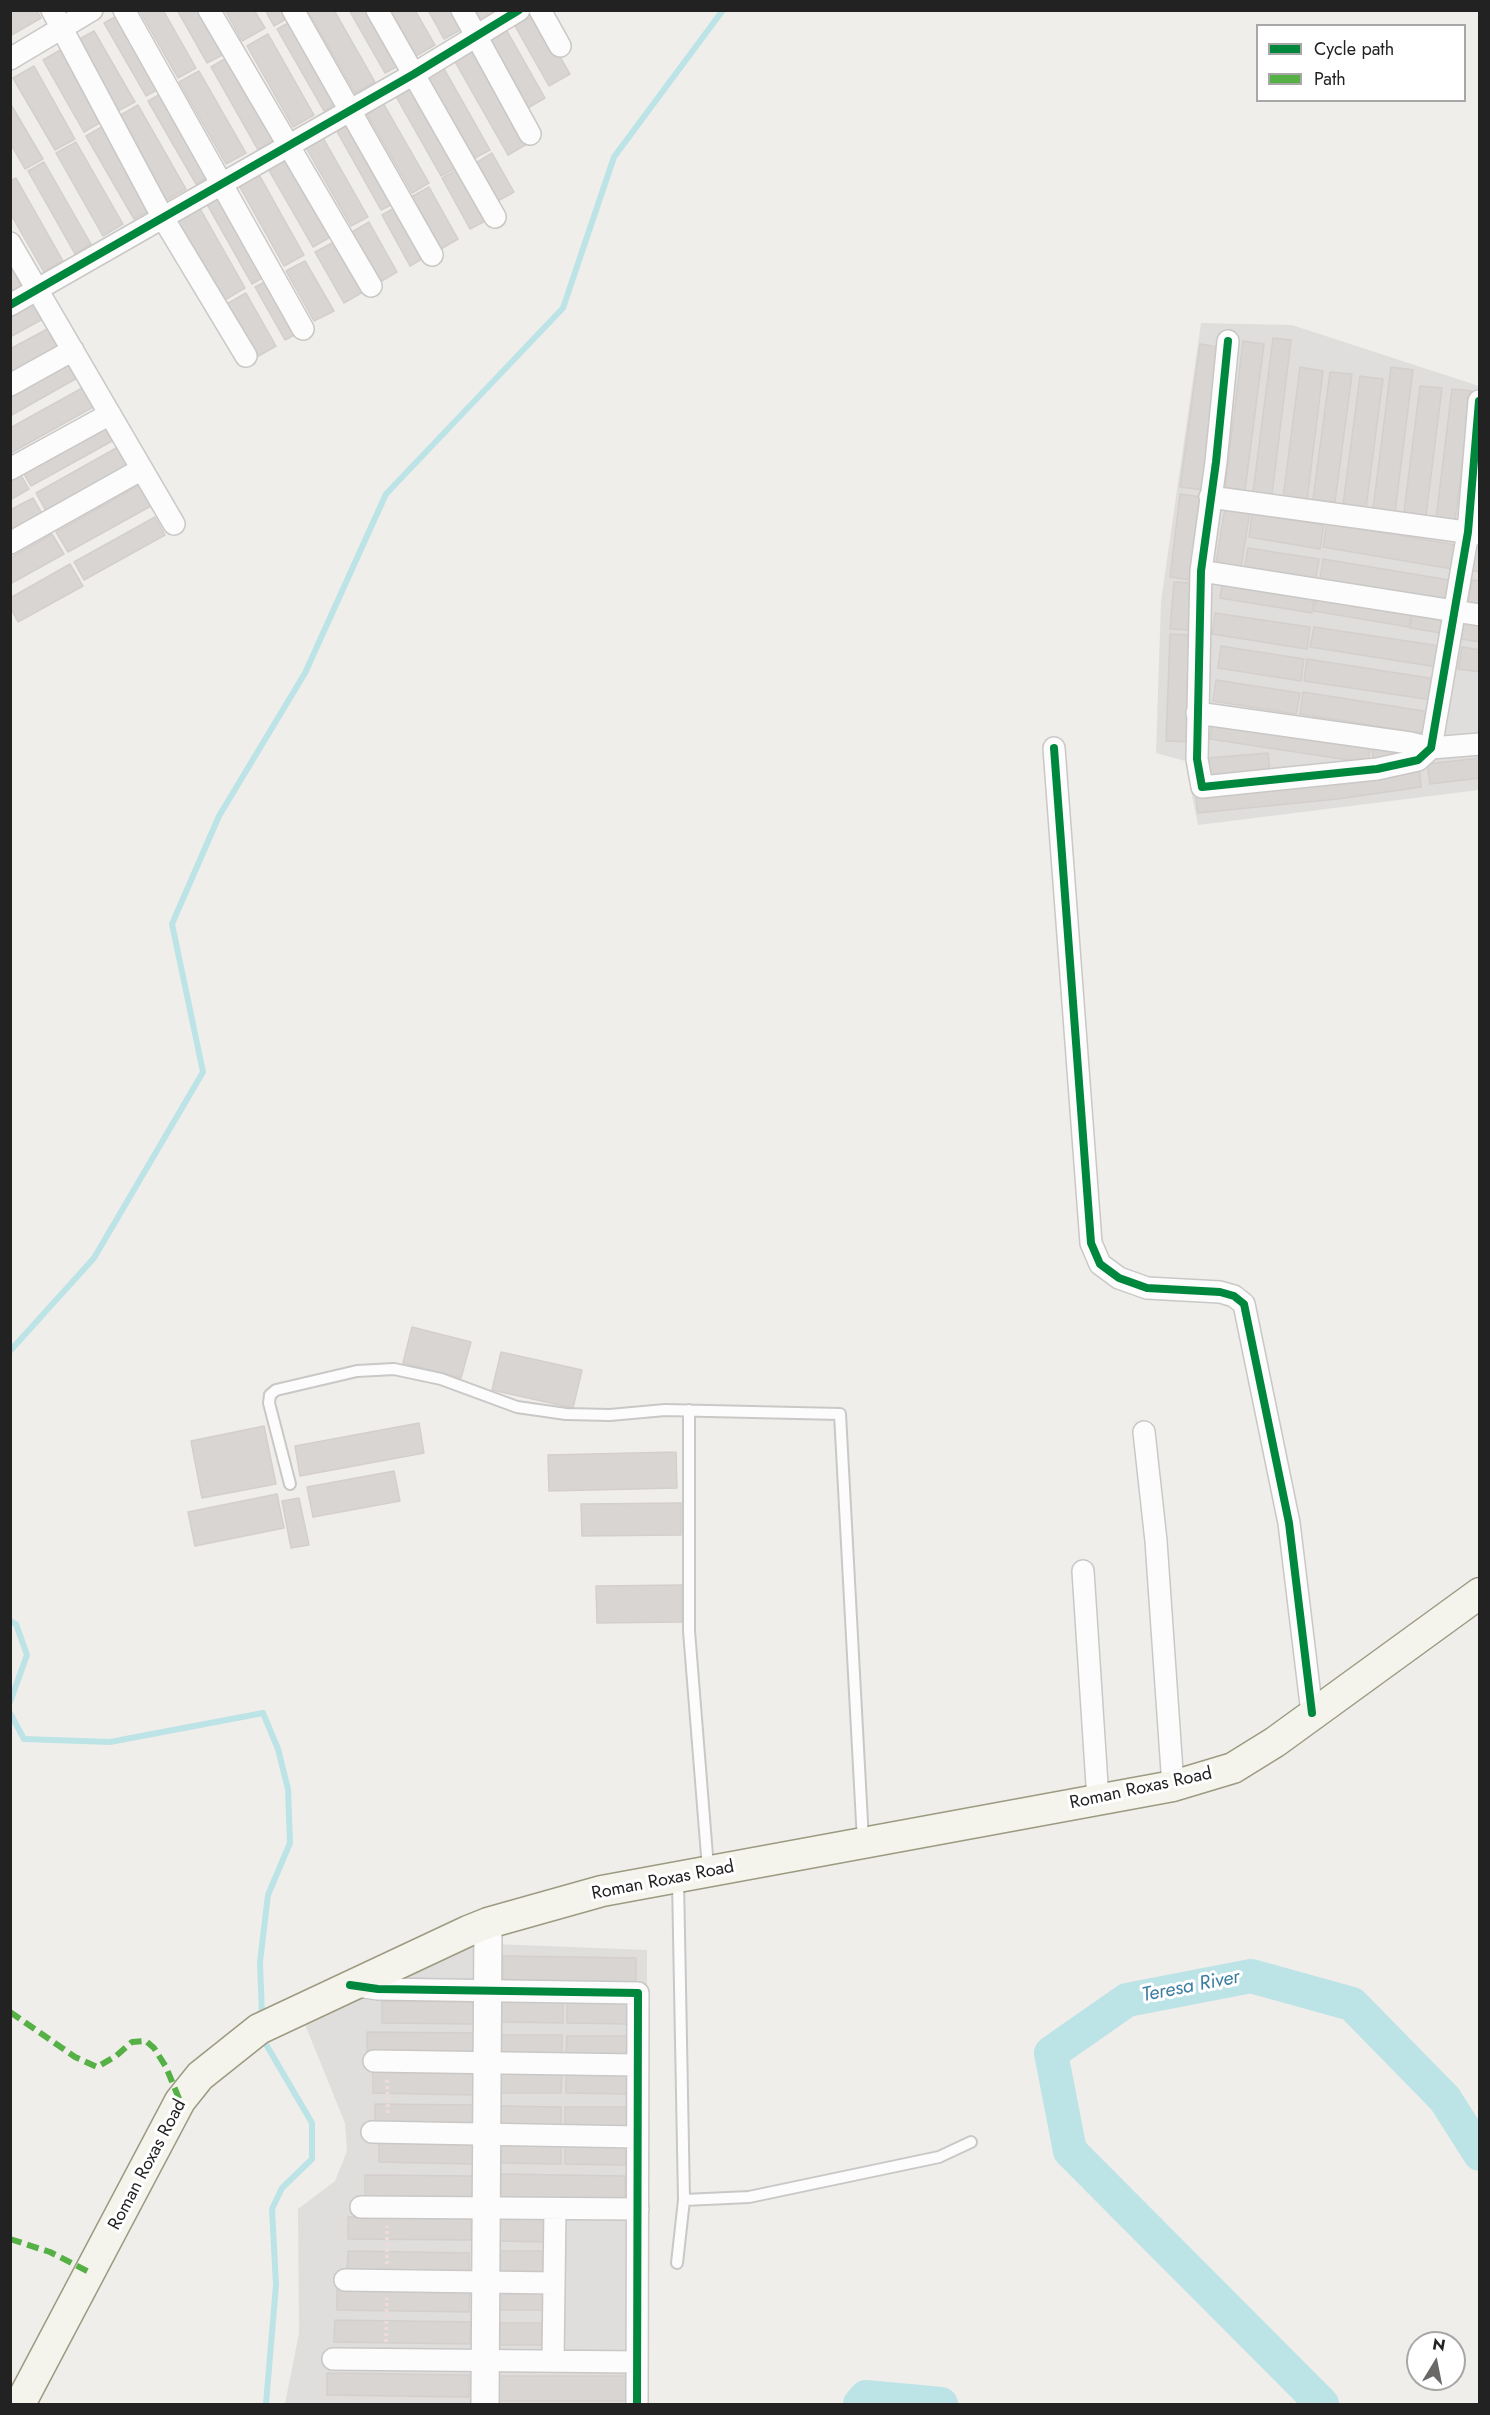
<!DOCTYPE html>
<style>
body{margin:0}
#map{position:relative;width:1490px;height:2415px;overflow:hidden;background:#f0eeeb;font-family:Jost,sans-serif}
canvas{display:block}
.frame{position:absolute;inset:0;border:12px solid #222;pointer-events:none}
.legend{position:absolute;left:1256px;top:24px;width:210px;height:78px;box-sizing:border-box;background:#fff;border:2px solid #a7a7a7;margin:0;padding:8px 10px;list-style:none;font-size:18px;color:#222}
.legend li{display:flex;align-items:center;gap:12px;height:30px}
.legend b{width:30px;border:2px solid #a7a7a7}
.north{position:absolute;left:1406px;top:2331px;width:60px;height:60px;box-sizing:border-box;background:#fff;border:2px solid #a7a7a7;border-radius:50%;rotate:10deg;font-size:16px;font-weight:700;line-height:24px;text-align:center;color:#222}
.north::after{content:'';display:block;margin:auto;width:21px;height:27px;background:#6a6968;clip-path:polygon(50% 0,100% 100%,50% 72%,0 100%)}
</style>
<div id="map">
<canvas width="1490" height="2415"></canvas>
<div class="frame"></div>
<ul class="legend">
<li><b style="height:8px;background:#00873e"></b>Cycle path</li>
<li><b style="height:8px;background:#55b145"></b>Path</li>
</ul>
<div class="north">N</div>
</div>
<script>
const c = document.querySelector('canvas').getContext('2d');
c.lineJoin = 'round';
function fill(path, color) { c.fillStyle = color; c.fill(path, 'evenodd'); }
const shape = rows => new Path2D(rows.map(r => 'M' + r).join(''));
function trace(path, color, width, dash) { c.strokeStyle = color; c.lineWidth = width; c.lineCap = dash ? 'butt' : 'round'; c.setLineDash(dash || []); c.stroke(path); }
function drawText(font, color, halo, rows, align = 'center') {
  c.font = font + ' Jost,sans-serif'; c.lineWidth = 6; c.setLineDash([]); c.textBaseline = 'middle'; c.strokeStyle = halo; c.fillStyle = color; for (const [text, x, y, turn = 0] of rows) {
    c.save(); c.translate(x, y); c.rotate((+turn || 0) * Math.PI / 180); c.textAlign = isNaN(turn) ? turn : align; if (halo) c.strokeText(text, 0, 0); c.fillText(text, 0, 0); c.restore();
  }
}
fill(shape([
 [1201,323,1292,325,1479,386,1479,790,1198,825,1185,761,1156,753,1161,601],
 [470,1943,647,1950,646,2404,285,2404,299,2333,298,2209,335,2181,347,2151,345,2123,304,2022]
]), '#dfdedc');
trace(shape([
 [10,1351,94,1258,203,1072,172,924,219,816,305,673,386,494,563,308,614,157,723,10],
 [10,1621,16,1624,27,1655,10,1702],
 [10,1713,24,1739,110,1742,263,1713,278,1749,288,1789,290,1843,268,1895,260,1962,262,2016],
 [266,2404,276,2285,272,2209,282,2188,312,2159,312,2123,267,2046]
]), '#bce3e6', 6);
trace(shape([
 [860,2404,866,2397,941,2404],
 [1322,2404,1070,2151,1051,2053,1127,2000,1251,1976,1352,2004,1445,2099,1480,2154]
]), '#bce3e6', 34);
const building = shape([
 [14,10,37,10,41,18,10,36,10,12,14,10],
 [139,10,163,10,196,68,178,78,139,10],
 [177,10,203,10,226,53,207,63,177,10],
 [225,10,254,10,265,28,242,41,225,10],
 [265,10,290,10,293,15,274,26,265,10],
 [334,10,375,82,355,93,308,11,334,10],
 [349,10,371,10,402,64,385,73,349,10],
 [390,10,415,10,435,45,416,56,390,10],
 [428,10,451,10,462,29,444,39,428,10],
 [467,10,494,10,495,13,475,24,467,10],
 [122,13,164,86,146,96,104,23,122,13],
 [535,14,570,74,549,86,515,26,535,14],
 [294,20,340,101,324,111,277,29,294,20],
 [94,31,135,102,114,113,74,42,94,31],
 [507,31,545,98,526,109,487,42,507,31],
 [268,34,314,115,293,127,247,46,268,34],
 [62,49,103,121,84,132,43,60,62,49],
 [472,49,527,144,508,155,454,60,472,49],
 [230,56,277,139,258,150,211,67,230,56],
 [442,65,490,150,473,159,425,75,442,65],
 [34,66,75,139,55,150,13,78,34,66],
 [199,71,246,153,226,164,179,82,199,71],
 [412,83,459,166,441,176,394,93,412,83],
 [166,91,214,174,196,184,148,101,166,91],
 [382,101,429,183,412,193,365,111,382,101],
 [10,103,43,159,25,169,10,143,10,103],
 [138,105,186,189,165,201,117,117,138,105],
 [350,120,397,202,381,210,335,128,350,120],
 [105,125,152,209,134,219,86,136,105,125],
 [322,136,368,217,351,226,305,146,322,136],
 [76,142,123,224,103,236,56,153,76,142],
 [492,153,514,192,496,202,474,164,492,153],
 [286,157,332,236,313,247,267,167,286,157],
 [44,162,91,244,75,254,28,171,44,162],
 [460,168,489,219,470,229,442,178,460,168],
 [257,171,304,255,284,266,237,182,257,171],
 [16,178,63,261,44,272,10,213,10,181,16,178],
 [429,187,458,239,441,249,411,197,429,187],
 [222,191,269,274,252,284,205,201,222,191],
 [198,205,245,288,223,301,175,218,198,205],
 [396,207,425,257,410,266,382,215,396,207],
 [369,222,397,272,380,282,352,232,369,222],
 [334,242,363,292,344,303,315,252,334,242],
 [305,261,334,311,314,321,286,271,305,261],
 [14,266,25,285,10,293,10,268,14,266],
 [272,278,302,331,285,340,255,287,272,278],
 [246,293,276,346,255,358,225,305,246,293],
 [31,298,43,319,10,337,10,310,31,298],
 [49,328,59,346,10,373,10,349,49,328],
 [1273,338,1291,340,1272,495,1253,492,1273,338],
 [1243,341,1264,344,1245,490,1225,488,1243,341],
 [1200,344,1223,348,1203,490,1180,487,1200,344],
 [67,358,79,377,10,416,10,390,67,358],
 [1300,367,1323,371,1307,501,1283,498,1300,367],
 [1391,367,1413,370,1395,512,1373,509,1391,367],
 [1330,372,1352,374,1335,502,1313,499,1330,372],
 [1360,376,1383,379,1366,508,1343,505,1360,376],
 [1420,386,1442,388,1426,515,1404,512,1420,386],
 [84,387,95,406,11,453,10,428,84,387],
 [1452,389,1472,391,1455,520,1436,518,1452,389],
 [103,420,114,440,31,486,20,467,103,420],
 [118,447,129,467,47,513,36,493,118,447],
 [17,468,29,489,10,500,10,472,17,468],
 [139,485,151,506,68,552,56,532,139,485],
 [1180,494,1201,497,1191,580,1170,577,1180,494],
 [33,498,44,517,10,536,10,510,33,498],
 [1225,508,1250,512,1240,573,1215,569,1225,508],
 [1252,514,1324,525,1320,549,1249,537,1252,514],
 [155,517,165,535,84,580,74,562,155,517],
 [1327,523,1456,545,1452,569,1323,547,1327,523],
 [52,534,64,554,10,584,10,558,52,534],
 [1248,548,1319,559,1315,583,1244,571,1248,548],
 [1474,549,1480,549,1480,572,1470,570,1474,549],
 [1323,559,1449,580,1446,600,1320,579,1323,559],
 [70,564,83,586,18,622,10,607,10,598,70,564],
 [1223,578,1315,593,1312,613,1220,598,1223,578],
 [1472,580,1480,581,1480,604,1468,602,1472,580],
 [1174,582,1192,583,1188,630,1170,629,1174,582],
 [1317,593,1412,608,1409,627,1314,611,1317,593],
 [1413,609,1444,614,1441,633,1410,628,1413,609],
 [1215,613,1310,627,1307,649,1212,634,1215,613],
 [1464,614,1480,617,1480,642,1461,639,1464,614],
 [1314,627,1440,646,1437,667,1310,647,1314,627],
 [1170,634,1193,635,1188,742,1166,741,1170,634],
 [1221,646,1304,659,1301,681,1218,668,1221,646],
 [1462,647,1480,650,1480,672,1458,669,1462,647],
 [1307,659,1436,679,1432,700,1304,681,1307,659],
 [1216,680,1300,693,1296,714,1213,701,1216,680],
 [1303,692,1430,712,1427,734,1300,714,1303,692],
 [1212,723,1370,747,1368,763,1210,739,1212,723],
 [1392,748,1393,760,1374,762,1372,750,1392,748],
 [1268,753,1270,773,1210,777,1208,758,1268,753],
 [1480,758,1480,778,1430,784,1427,764,1480,758],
 [1419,765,1421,787,1338,799,1198,813,1195,791,1419,765],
 [412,1327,471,1342,461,1378,403,1363,412,1327],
 [501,1352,582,1370,573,1408,492,1390,501,1352],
 [419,1423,424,1453,300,1476,295,1446,419,1423],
 [264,1426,276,1484,202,1498,191,1441,264,1426],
 [676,1452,677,1488,549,1491,548,1455,676,1452],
 [394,1471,400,1501,313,1517,307,1487,394,1471],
 [277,1494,284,1528,195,1546,188,1512,277,1494],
 [299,1498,309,1545,291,1548,282,1501,299,1498],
 [681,1503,681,1535,582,1536,581,1504,681,1503],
 [682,1585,682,1622,597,1623,596,1586,682,1585],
 [503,1956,636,1958,636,1982,503,1980,503,1956],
 [382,2001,475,2002,475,2024,382,2023,382,2001],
 [501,2001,563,2002,563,2023,501,2022,501,2001],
 [567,2002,628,2002,628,2024,567,2023,567,2002],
 [367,2032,476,2033,475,2056,367,2055,367,2032],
 [501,2035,562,2035,562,2057,501,2056,501,2035],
 [567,2036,628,2036,628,2057,566,2057,567,2036],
 [373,2069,473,2070,473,2095,373,2093,373,2069],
 [500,2071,562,2072,561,2093,500,2093,500,2071],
 [566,2072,627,2072,627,2094,566,2093,566,2072],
 [375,2104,474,2105,474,2128,375,2127,375,2104],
 [500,2106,561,2107,561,2128,500,2128,500,2106],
 [565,2107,627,2107,627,2129,565,2128,565,2107],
 [379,2141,473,2142,473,2164,379,2162,379,2141],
 [500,2142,561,2143,561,2164,499,2163,500,2142],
 [565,2142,627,2143,626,2165,565,2164,565,2142],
 [500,2174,625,2176,625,2201,500,2199,500,2174],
 [365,2175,473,2176,472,2199,365,2198,365,2175],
 [348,2217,471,2219,471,2240,348,2239,348,2217],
 [500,2218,548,2219,547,2242,499,2241,500,2218],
 [348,2251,469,2253,469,2274,347,2273,348,2251],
 [500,2251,546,2251,546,2277,499,2276,500,2251],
 [499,2287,547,2288,547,2310,499,2310,499,2287],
 [337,2289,470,2291,469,2312,337,2310,337,2289],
 [335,2320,471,2322,470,2344,334,2342,335,2320],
 [499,2323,547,2323,547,2345,499,2345,499,2323],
 [327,2373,469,2375,469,2397,327,2395,327,2373],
 [497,2376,628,2376,628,2401,497,2401,497,2376]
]);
fill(building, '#d8d5d3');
trace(building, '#d4cfcc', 1.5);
const service = shape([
 [689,1410,689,1631,708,1868],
 [290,1484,269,1403,270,1395,276,1390,357,1371,394,1369,441,1379,517,1407,566,1414,610,1415,665,1410,840,1414,863,1841],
 [684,2200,749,2197,939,2157,971,2142],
 [677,2263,684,2200,678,1880]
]);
const minor = shape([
 [52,10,163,218,246,356],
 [124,10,303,329],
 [209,10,371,286],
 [293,10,432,255],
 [377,10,495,217],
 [462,10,530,134],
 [540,10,560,46],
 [10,59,92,10],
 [10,243,174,524],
 [10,305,414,74,519,10],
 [1228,341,1216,462,1201,571,1197,759,1202,787,1377,769,1418,760,1431,748,1468,532,1479,401],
 [10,385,73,350],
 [10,469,110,414],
 [1210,497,1480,534],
 [10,543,142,469],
 [1201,571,1480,615],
 [1197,713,1410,743,1431,748,1480,744],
 [1054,748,1091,1243,1100,1264,1119,1278,1147,1288,1220,1292,1234,1296,1244,1304,1289,1523,1312,1713],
 [1144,1432,1156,1541,1173,1786],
 [1083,1571,1098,1800],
 [351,1985,378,1989,638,1993,637,2404],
 [374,2061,637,2065],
 [372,2132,637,2137],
 [361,2207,638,2209],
 [345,2280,554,2283],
 [333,2359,637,2362],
 [553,2361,555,2209]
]);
const tertiary = shape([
 [485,2404,488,1923]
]);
const secondary = shape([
 [20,2404,180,2101,200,2076,259,2029,468,1931,488,1923,602,1891,1173,1786,1233,1768,1275,1742,1480,1593]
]);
trace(service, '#c9c8c7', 14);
trace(minor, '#c9c8c7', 24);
trace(tertiary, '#c9c8c7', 30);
trace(secondary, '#9c9a81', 33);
trace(shape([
 [387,2080,388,2115],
 [387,2264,387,2226],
 [386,2342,387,2298]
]), '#eddbdc', 4, [3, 3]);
trace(service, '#fdfcfc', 10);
trace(minor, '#fdfcfc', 21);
trace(tertiary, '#fdfcfc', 27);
trace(secondary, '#f5f4ec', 30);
trace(shape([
 [10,2012,75,2057,97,2067,116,2056,132,2042,146,2041,154,2048,166,2067,180,2101],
 [10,2239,50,2252,91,2273]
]), '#55b145', 6, [12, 6]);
trace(shape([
 [10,305,414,74,519,10],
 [1228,341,1216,462,1201,571,1197,759,1202,787,1377,769,1418,760,1431,748,1468,532,1479,401],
 [1054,748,1091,1243,1100,1264,1119,1278,1147,1288,1220,1292,1234,1296,1244,1304,1289,1523,1312,1713],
 [350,1985,378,1989,638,1993,637,2404]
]), '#00873e', 8);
drawText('18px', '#222', '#fff', [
 ["Roman Roxas Road",1141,1789,-12],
 ["Roman Roxas Road",663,1881,-11],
 ["Roman Roxas Road",148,2165,-62]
]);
drawText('italic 20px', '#3c7da2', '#fff', [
 ["Teresa River",1191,1987,-11]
]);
</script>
